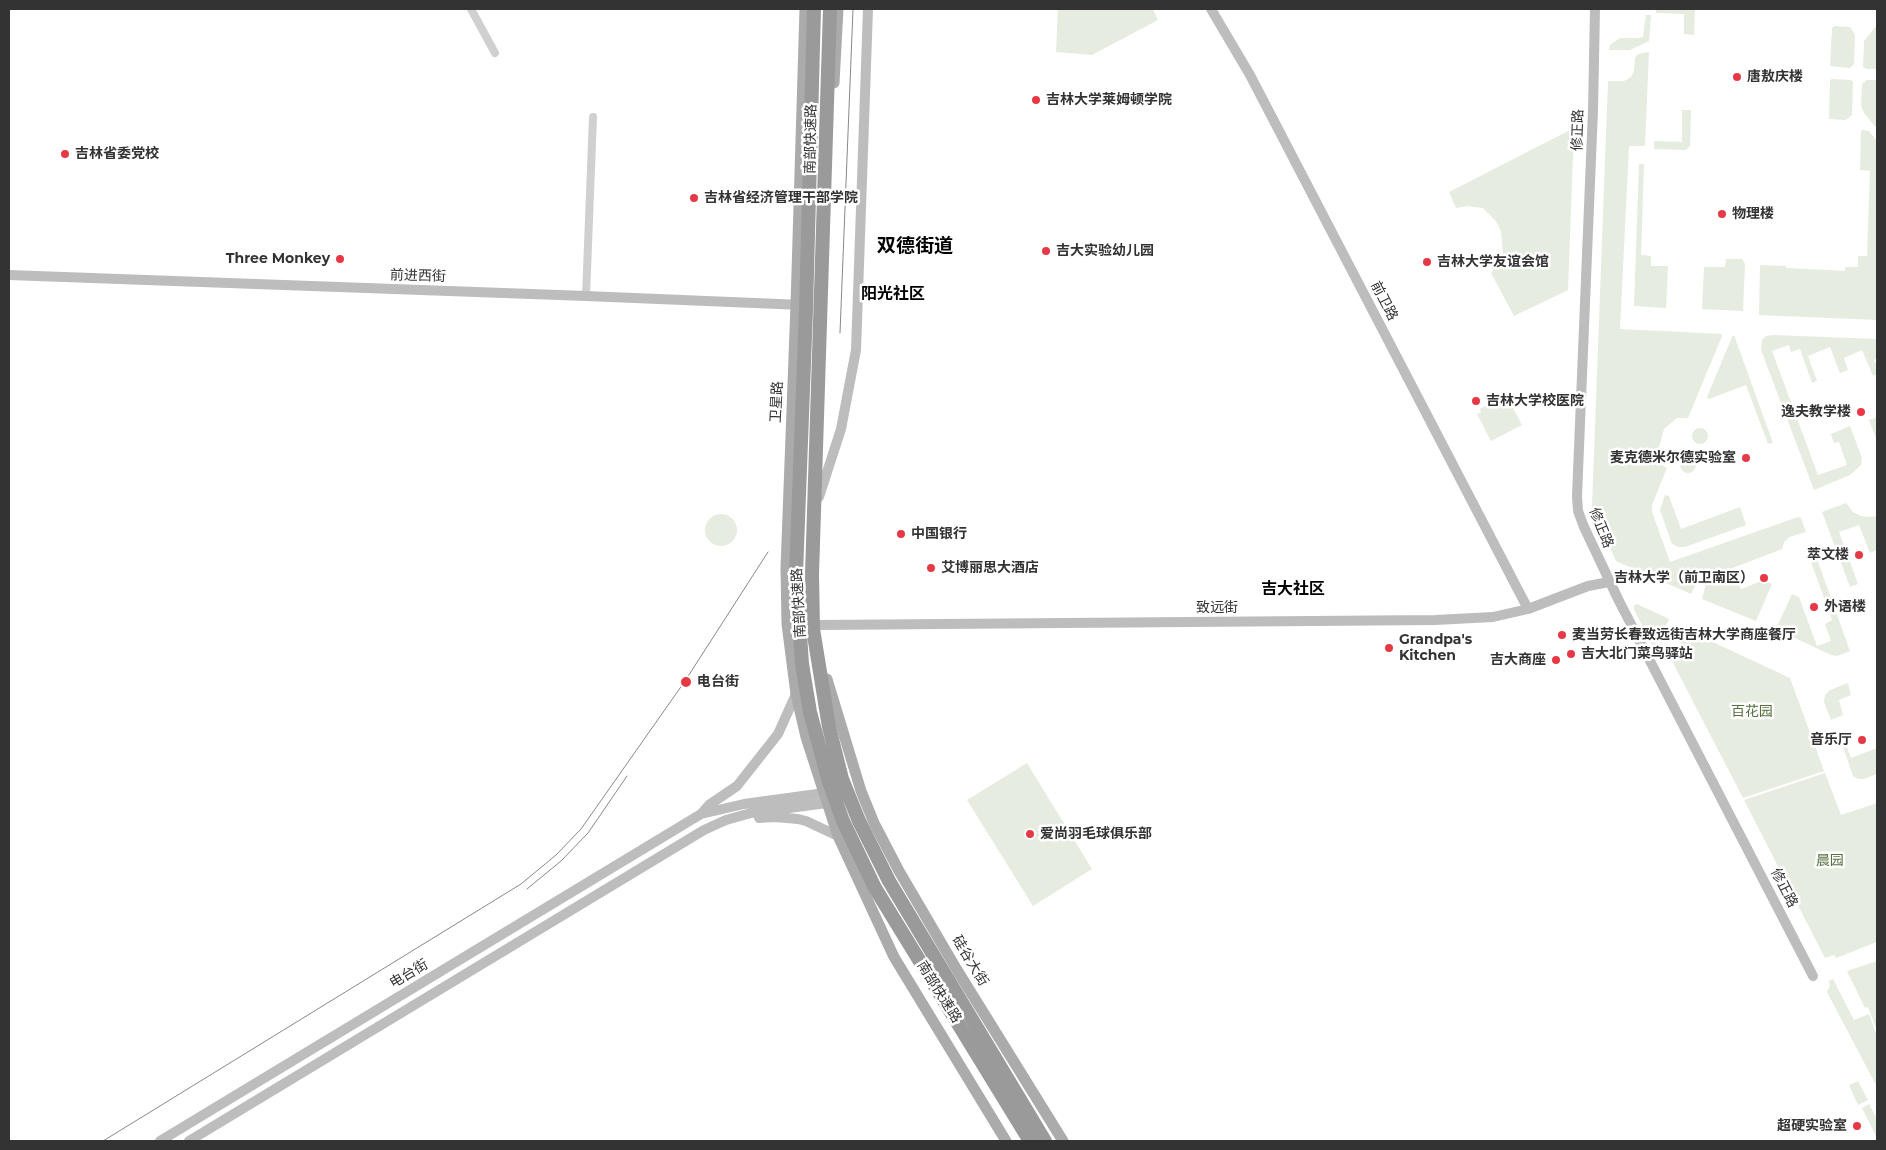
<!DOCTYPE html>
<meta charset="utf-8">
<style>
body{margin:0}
#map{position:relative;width:1886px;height:1150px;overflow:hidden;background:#fff;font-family:Montserrat,sans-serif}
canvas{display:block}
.frame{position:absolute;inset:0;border:10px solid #333;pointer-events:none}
</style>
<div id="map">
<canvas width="1886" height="1150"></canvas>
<div class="frame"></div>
</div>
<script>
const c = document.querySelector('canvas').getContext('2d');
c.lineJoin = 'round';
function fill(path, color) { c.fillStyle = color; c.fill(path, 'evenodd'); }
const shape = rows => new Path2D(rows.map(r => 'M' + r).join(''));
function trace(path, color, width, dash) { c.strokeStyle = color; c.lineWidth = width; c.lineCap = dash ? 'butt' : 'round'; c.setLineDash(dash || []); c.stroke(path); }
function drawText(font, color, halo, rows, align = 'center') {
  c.font = font + ' Montserrat,"Noto Sans SC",sans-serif'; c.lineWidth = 5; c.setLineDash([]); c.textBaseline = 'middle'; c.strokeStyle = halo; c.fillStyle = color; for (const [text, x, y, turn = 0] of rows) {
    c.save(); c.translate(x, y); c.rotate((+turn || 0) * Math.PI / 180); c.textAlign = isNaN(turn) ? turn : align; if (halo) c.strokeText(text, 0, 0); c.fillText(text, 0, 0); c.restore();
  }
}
fill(shape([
 [1058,9,1153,9,1158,20,1092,55,1056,52],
 [1656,9,1695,9,1694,35,1684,34,1684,14,1656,13],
 [1646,15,1651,15,1649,41,1630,50,1609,50,1610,45,1620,38,1639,38,1643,37],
 [1877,25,1877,69,1867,69,1863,67,1864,41],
 [1834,26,1850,27,1855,35,1854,64,1850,68,1830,66,1832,28],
 [1649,52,1645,146,1629,146,1620,329,1721,334,1722,336,1688,418,1677,418,1664,429,1659,447,1659,459,1663,466,1667,468,1652,505,1652,512,1670,562,1798,517,1801,518,1806,532,1789,537,1784,542,1782,549,1725,571,1729,584,1738,581,1741,589,1764,580,1772,584,1756,621,1702,599,1707,580,1705,574,1700,575,1691,594,1616,561,1592,507,1608,81,1624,81,1631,77,1634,71,1635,58,1638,54],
 [1832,79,1851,80,1853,82,1852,115,1846,120,1829,119,1830,80],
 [1867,80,1877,80,1877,129,1864,113,1861,106,1862,84],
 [1682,110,1691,110,1690,146,1686,150,1654,149,1654,141,1682,142],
 [1574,128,1568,290,1514,316,1491,273,1503,254,1501,231,1495,220,1483,208,1467,206,1456,208,1449,192],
 [1863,130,1869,131,1877,141,1877,320,1759,315,1760,265,1786,266,1786,268,1845,271,1845,267,1858,267,1858,256,1867,256,1870,171,1860,170,1861,131],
 [1639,164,1644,164,1641,255,1651,256,1651,266,1668,266,1666,308,1634,306],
 [1726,259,1742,259,1745,264,1743,311,1702,309,1704,267,1725,267],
 [1734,335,1773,443,1768,444,1746,385,1709,399,1707,397,1732,337],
 [1773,335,1877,339,1877,358,1874,360,1877,367,1877,374,1873,376,1862,350,1844,358,1848,370,1840,373,1830,347,1808,356,1817,381,1812,383,1800,349,1791,352,1789,345,1772,351,1818,475,1847,465,1839,442,1834,443,1831,434,1850,426,1862,458,1861,465,1850,475,1814,490,1761,350,1762,340,1766,336],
 [1506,395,1522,425,1491,441,1477,414,1481,412,1480,409],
 [1877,417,1877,441,1869,420],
 '1692 436a8 8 0 1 1 16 0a8 8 0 1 1-16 0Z',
 '1680 465a8 8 0 1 1 16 0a8 8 0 1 1-16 0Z',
 [1665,495,1669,496,1681,529,1740,507,1746,525,1685,547,1678,547,1672,544,1660,510],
 [1846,503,1853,512,1861,516,1869,517,1877,516,1877,550,1870,553,1859,525,1839,532,1858,584,1850,587,1822,512],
 '705 530a16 16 0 1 1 32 0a16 16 0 1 1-32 0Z',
 [1817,559,1850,651,1837,656,1831,655,1776,629,1792,594,1799,597,1817,646,1831,641,1825,624,1832,620,1811,562],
 [1637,604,1669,619,1655,650,1634,610,1634,605],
 [1687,630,1790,678,1824,771,1743,798,1672,661],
 [1848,683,1851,695,1839,700,1843,715,1831,720,1824,702,1825,695,1830,690],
 [1842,734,1851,758,1877,748,1877,774,1864,779,1858,779,1853,776,1839,735],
 [1027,763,1092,869,1033,906,967,800],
 [1825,773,1841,815,1877,803,1877,942,1836,958,1834,955,1825,958,1744,800],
 [1877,961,1877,1031,1868,1007,1865,1008,1847,971],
 [1833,979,1854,1020,1869,1014,1877,1036,1877,1087,1827,992,1828,989,1830,986,1829,981],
 [1858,1081,1868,1100,1858,1105,1849,1085],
 [1869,1104,1877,1119,1877,1138,1862,1108]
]), '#e6ecdf');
trace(shape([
 [471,9,495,53],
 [586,296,593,117]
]), '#d0d0d0', 8);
trace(shape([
 [1211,9,1250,75,1528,609],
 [1595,9,1593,110,1577,496,1578,511,1584,527,1619,601,1813,976],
 [9,275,586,296,803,305],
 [819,497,841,429,856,350,868,9],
 [819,625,1435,620,1493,617,1528,609,1588,586,1609,582],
 [702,813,709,805,737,786,778,734,796,694],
 [759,818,775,817,798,819,806,821,838,836],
 [160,1141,701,814,744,804,832,792],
 [189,1141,704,830,726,820,751,813,827,803,834,800]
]), '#bdbdbd', 10);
trace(shape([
 [805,9,796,305,786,568,787,624,796,694,806,737,838,836,894,957,1006,1141],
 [834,83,838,9],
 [827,679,861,791,874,823,899,871,957,970,1063,1141]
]), '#ababab', 11);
trace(shape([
 [814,9,806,310,796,574,802,664,810,712,829,782,843,821,875,888,1030,1141],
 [830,9,812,574,813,629,829,727,842,779,859,821,889,881,1045,1141]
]), '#9a9a9a', 14);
trace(shape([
 [840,333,853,9],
 [527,889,561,861,588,833,627,776],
 [103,1141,521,884,556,855,581,829,685,681,768,552]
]), '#888', 1);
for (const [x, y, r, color] of [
 [1737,77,5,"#e63946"],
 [1036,100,5,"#e63946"],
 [65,154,5,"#e63946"],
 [694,198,5,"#e63946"],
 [1722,214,5,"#e63946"],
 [1046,251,5,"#e63946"],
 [340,259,5,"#e63946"],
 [1427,262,5,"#e63946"],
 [1476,401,5,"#e63946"],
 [1861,412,5,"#e63946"],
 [1746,458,5,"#e63946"],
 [901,534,5,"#e63946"],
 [1859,555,5,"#e63946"],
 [931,568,5,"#e63946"],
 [1764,578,5,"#e63946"],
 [1814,607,5,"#e63946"],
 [1562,635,5,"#e63946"],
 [1389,648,5,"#e63946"],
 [1571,654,5,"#e63946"],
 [1556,660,5,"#e63946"],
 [686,682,6,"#e63946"],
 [1862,740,5,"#e63946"],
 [1030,834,5,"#e63946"],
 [1857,1126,5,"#e63946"]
]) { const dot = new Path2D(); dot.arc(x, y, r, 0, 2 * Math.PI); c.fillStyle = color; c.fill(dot); trace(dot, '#fff', 2); }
drawText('bold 14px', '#333', '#fff', [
 ["唐敖庆楼",1747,77],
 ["吉林大学莱姆顿学院",1046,100],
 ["吉林省委党校",75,154],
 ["吉林省经济管理干部学院",704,198],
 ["物理楼",1732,214],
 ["吉大实验幼儿园",1056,251],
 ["Three Monkey",330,259,"right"],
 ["吉林大学友谊会馆",1437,262],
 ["吉林大学校医院",1486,401],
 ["逸夫教学楼",1851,412,"right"],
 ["麦克德米尔德实验室",1736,458,"right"],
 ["中国银行",911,534],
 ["萃文楼",1849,555,"right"],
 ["艾博丽思大酒店",941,568],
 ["吉林大学（前卫南区）",1754,578,"right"],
 ["外语楼",1824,607],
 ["麦当劳长春致远街吉林大学商座餐厅",1572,635],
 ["Grandpa's",1399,640],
 ["Kitchen",1399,656],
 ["吉大北门菜鸟驿站",1581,654],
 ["吉大商座",1546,660,"right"],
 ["电台街",697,682],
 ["音乐厅",1852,740,"right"],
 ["爱尚羽毛球俱乐部",1040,834],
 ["超硬实验室",1847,1126,"right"]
], 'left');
drawText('14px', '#333', '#fff', [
 ["修正路",1578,130,-88],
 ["南部快速路",811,139,-89],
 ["前进西街",418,276,2],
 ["前卫路",1384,301,63],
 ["卫星路",777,402,-87],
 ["修正路",1601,528,68],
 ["南部快速路",799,603,-93],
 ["致远街",1217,608],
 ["修正路",1784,888,63],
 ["硅谷大街",970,961,59],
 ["电台街",409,974,-31],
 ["南部快速路",939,992,58]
]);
drawText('14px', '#56703f', '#fff', [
 ["百花园",1752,712],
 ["晨园",1830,861]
]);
drawText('bold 16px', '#000', '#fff', [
 ["阳光社区",893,294],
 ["吉大社区",1293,589]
]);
drawText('bold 19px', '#000', '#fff', [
 ["双德街道",915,246]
]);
</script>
